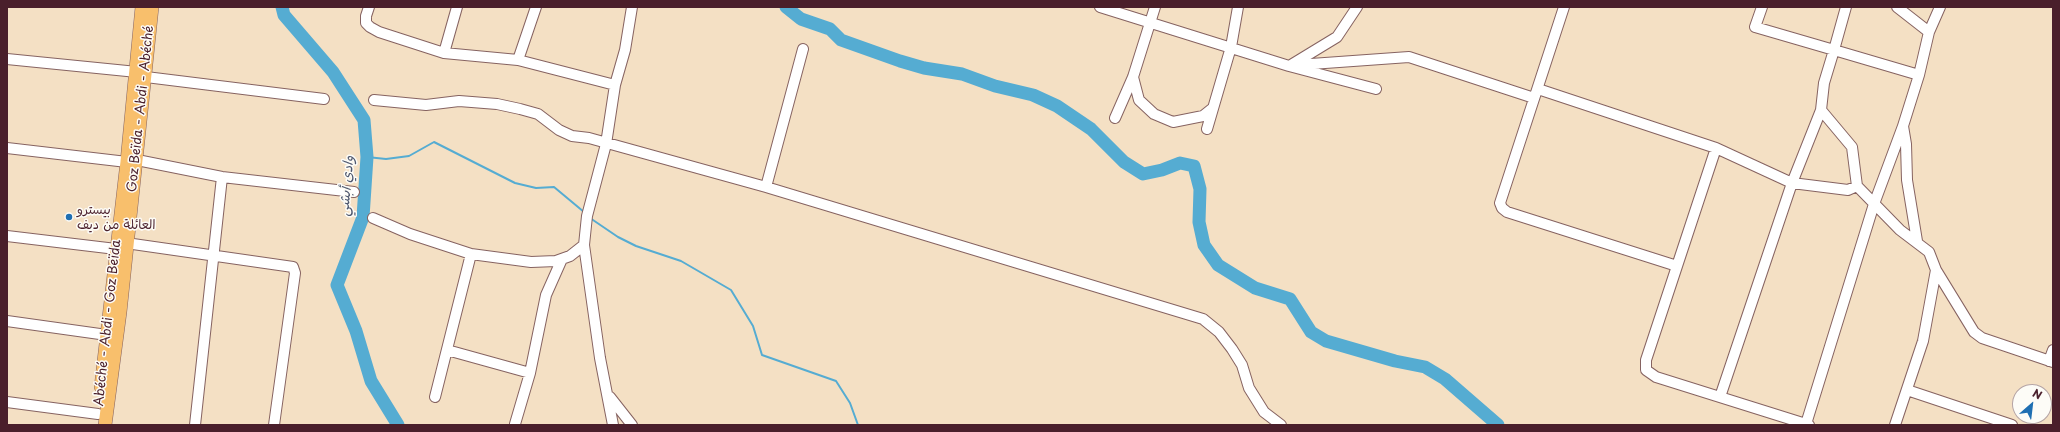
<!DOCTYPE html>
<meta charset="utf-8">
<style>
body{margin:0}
#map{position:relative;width:2060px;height:432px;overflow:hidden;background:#f4e0c4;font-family:"Playpen Sans",sans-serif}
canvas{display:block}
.frame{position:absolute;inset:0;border:8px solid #4a1f2b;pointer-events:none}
.north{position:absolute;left:2012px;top:384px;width:40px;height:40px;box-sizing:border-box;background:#fdfcf7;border:1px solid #b5a4a5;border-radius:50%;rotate:28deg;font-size:11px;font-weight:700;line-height:16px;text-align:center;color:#4a1f2b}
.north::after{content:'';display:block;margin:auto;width:14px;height:18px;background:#1f6fb2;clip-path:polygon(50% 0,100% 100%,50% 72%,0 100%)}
</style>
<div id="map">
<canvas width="2060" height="432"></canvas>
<div class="frame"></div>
<div class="north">N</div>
</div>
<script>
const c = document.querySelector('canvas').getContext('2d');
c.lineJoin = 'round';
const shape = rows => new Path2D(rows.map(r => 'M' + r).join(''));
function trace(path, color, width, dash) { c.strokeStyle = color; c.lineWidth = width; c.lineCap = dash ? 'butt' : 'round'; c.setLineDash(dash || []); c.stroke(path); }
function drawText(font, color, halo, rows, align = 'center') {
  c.font = font + ' "Playpen Sans","Playpen Sans Arabic",sans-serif'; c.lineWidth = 3; c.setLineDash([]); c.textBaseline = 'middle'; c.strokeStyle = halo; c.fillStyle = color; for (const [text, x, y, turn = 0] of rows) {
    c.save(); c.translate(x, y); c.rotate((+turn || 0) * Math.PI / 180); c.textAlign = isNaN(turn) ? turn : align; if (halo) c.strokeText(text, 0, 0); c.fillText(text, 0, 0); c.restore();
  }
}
trace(shape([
 [367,157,386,159,409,156,434,142,515,183,536,188,554,187,584,212],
 [590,218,618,237,636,246,681,261,731,290,753,326,762,355,836,381,850,403,858,425]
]), '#55acd2', 2);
trace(shape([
 [282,7,284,15,333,72,364,120,367,157,363,217,337,285,356,331,371,381,398,425],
 [786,7,801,19,830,29,841,40,900,61,924,68,962,74,995,86,1033,95,1057,106,1091,129,1124,162,1143,174,1162,170,1180,163,1194,166,1200,189,1199,222,1204,245,1218,265,1255,288,1290,299,1311,332,1326,341,1395,361,1425,367,1445,379,1498,425]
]), '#55acd2', 13);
const minor = shape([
 [369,7,366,16,366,23,370,27,379,32,444,53,518,60,615,85],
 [1100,7,1289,66,1376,89],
 [1564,7,1500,203,1502,208,1507,212,1677,266],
 [1762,7,1755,27,1834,50,1824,83,1821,110,1852,147,1857,186,1900,230,1929,252,1936,270,1974,332,1982,338,2053,362],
 [1846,7,1834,50,1919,75],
 [1897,7,1929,32],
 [444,53,457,7],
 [7,59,137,72],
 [518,60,536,7],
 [1291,65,1337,37,1357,7],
 [1297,65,1409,57,1534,98],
 [146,77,324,99],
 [1133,77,1139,100,1154,114,1173,122,1203,116,1213,108],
 [1538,89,1716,148,1792,183,1848,190,1857,186],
 [374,100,426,105,459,101,497,104,520,109,538,114,559,130,572,136,589,138,766,187,1203,319,1219,332,1232,349,1242,365,1249,388,1264,412,1281,425],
 [1115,118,1133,77,1155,7],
 [1207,129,1231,47,1238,7],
 [7,148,127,162],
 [1716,148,1646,360,1646,370,1656,377,1809,425],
 [137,160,222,177,354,192],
 [766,187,803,49],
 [373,218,410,234,471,254,531,262,556,261,570,256,584,245],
 [7,236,116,249],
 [1917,241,1907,180,1906,144,1903,126,1919,75,1929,32,1940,7],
 [126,243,293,267,295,273,274,425],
 [7,321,114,336],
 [447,350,530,373],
 [2049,361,2053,350],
 [1907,390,2012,425],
 [435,397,471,254],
 [610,397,632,425],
 [1720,397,1792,183,1821,110],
 [7,402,98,414],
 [515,424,530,373,546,295,562,259],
 [1806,424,1874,204,1903,126],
 [195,425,222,177],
 [613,425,600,358,584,245,587,216,606,144,615,85,625,50,632,7],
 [1895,425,1923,341,1936,270]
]);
const major = shape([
 [101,387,127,162,142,7],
 [105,425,120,312,152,7]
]);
trace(minor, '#866361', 12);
trace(major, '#866361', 14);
trace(minor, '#fff', 10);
trace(major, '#f8bf6c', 13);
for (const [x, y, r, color] of [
 [69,217,4,"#1f6fb2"]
]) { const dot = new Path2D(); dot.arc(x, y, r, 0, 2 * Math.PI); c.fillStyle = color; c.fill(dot); trace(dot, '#fdfcf7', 1.5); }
drawText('13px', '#4a1f2b', '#fdfcf7', [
 ["Goz Beïda - Abdi - Abéché",141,109,-84],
 ["Abéché - Abdi - Goz Beïda",108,323,-84]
]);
drawText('13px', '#4a1f2b', '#fdfcf7', [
 ["بيسترو",77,210],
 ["العائلة من ديف",77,225]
], 'left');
drawText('italic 14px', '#4e576e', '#fdfcf7', [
 ["وادي أبشي",347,186,-85]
]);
</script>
